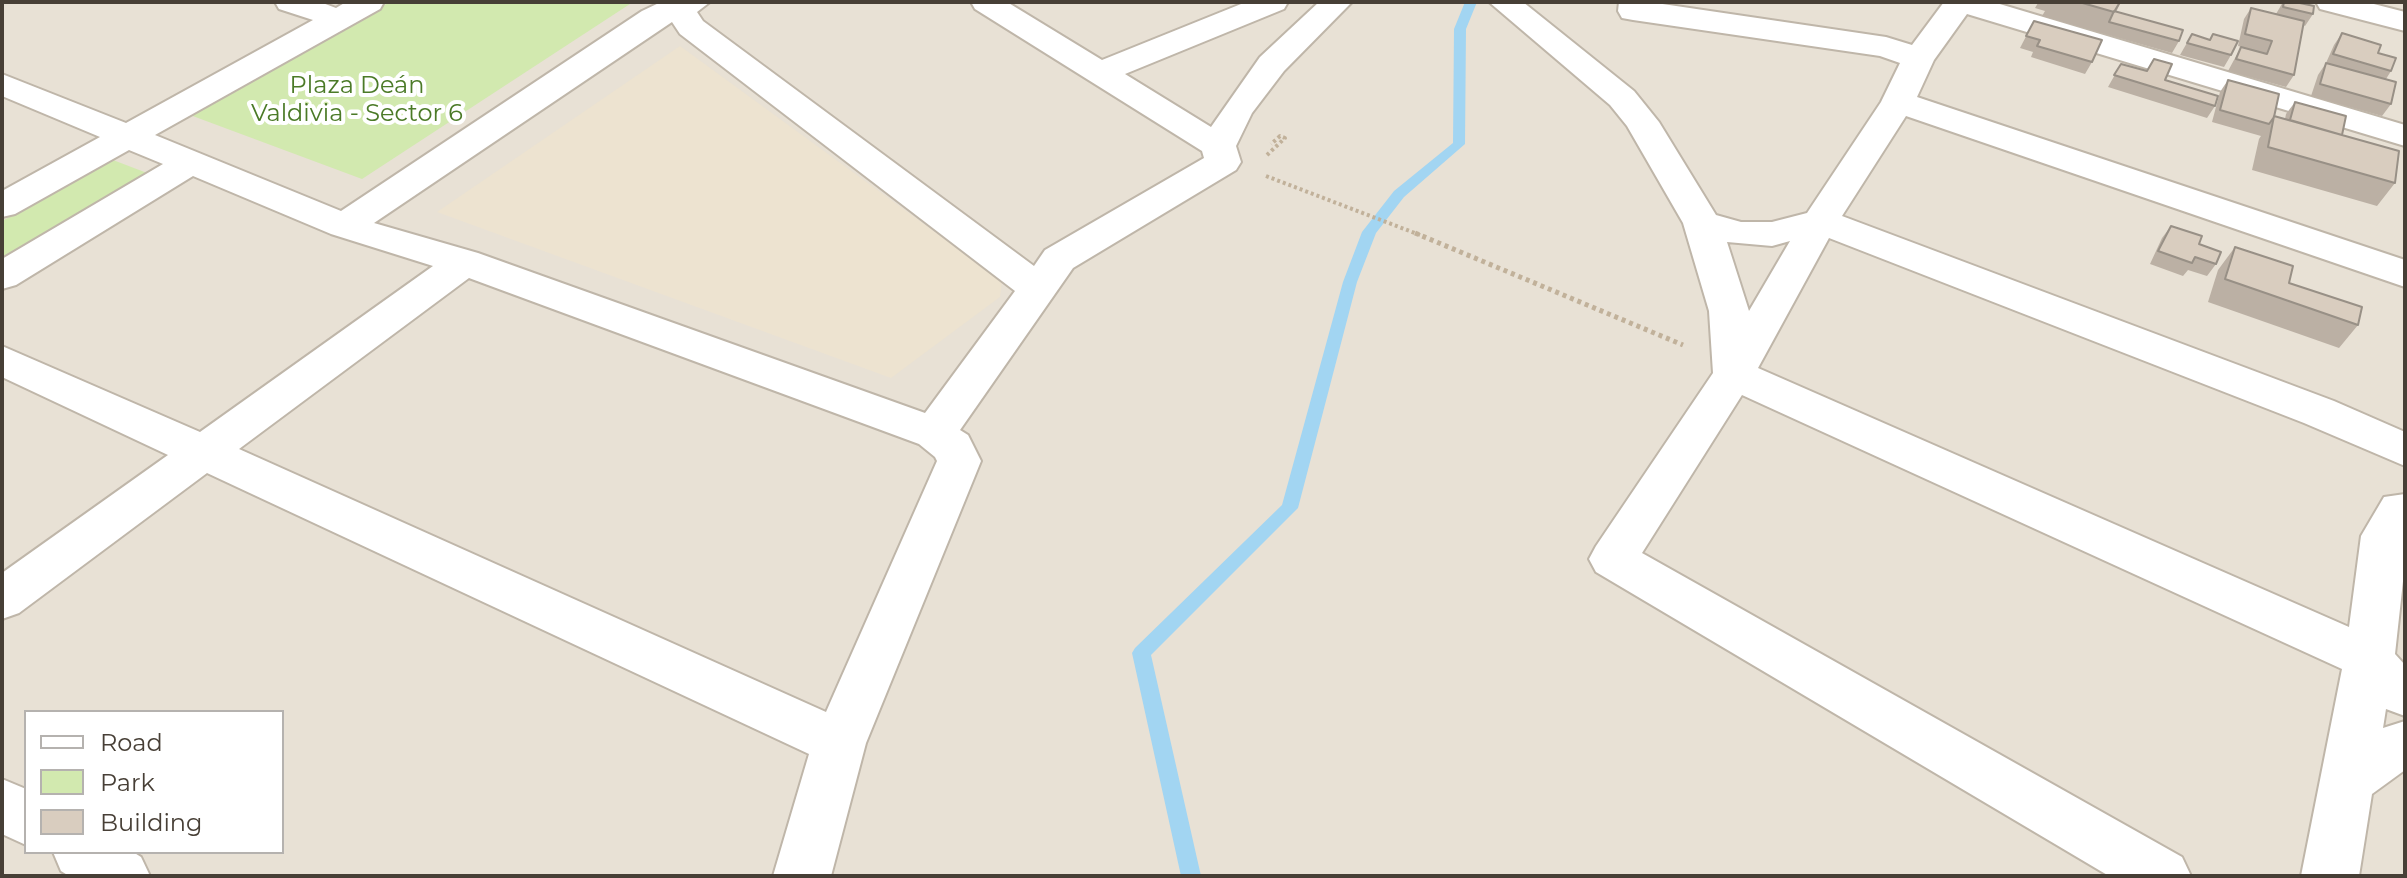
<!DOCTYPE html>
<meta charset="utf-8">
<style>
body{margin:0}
#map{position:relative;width:2407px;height:878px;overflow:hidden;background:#f4efe7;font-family:Montserrat,sans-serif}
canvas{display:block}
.frame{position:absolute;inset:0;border:4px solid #473f36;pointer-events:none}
.legend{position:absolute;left:24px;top:710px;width:260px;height:144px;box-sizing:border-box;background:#fff;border:2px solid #b5b2af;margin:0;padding:10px 14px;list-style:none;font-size:24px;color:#473f36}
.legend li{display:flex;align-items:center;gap:16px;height:40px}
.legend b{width:40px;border:2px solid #b5b2af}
</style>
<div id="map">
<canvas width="2407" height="878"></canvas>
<div class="frame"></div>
<ul class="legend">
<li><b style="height:10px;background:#fff"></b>Road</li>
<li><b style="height:22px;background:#d2e9af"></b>Park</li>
<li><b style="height:22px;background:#d9cdbf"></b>Building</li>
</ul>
</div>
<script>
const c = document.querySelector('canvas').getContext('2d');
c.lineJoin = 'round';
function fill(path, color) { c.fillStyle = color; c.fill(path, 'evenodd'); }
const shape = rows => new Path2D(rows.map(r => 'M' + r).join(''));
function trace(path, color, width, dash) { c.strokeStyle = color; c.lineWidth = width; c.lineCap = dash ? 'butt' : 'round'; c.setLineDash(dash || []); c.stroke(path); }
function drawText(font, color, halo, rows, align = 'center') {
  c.font = font + ' Montserrat,sans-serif'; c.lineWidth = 8; c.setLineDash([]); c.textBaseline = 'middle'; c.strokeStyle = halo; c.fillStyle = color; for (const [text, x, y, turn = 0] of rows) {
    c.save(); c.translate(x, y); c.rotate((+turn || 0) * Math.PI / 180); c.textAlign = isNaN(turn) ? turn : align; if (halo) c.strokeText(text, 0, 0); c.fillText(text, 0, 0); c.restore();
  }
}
fill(shape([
 [2,2,2405,2,2405,876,2,876],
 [26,712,282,712,282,852,26,852]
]), '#e8e1d5');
fill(shape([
 [680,46,1002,281,1000,297,891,378,437,212]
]), '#ede3d0');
fill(shape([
 [390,2,633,2,362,179,190,115],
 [113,160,147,173,2,257,2,221]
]), '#d2e9af');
fill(shape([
 [1465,2,1477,2,1466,29,1465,144,1404,197,1376,233,1357,282,1298,508,1151,655,1201,876,1181,876,1132,653,1135,648,1282,505,1343,282,1362,232,1394,191,1453,143,1454,29,1465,2]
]), '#a2d5f2');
const minor = shape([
 [275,2,320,2,336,8,346,2,384,2,380,9,155,135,341,211,642,11,661,2,710,2,697,12,703,21,1034,266,1045,250,1204,158,1202,151,975,9,971,2,1007,2,1102,60,1246,2,1288,2,1284,9,1125,74,1211,127,1260,57,1319,2,1352,2,1284,71,1252,113,1236,146,1241,162,1236,170,1073,268,960,430,968,435,981,461,866,743,831,876,773,876,809,754,207,473,19,613,2,619,2,573,168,455,2,377,2,346,200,432,433,266,331,234,193,176,16,285,2,289,2,259,163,164,129,150,15,214,2,217,2,191,100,137,2,96,2,74,126,123,313,20,279,9,275,2],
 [672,22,680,34,1015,291,925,413,478,253,374,223,672,22],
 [469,278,919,444,935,457,937,461,826,712,239,449,469,278],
 [1489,2,1523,2,1634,91,1659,122,1716,215,1741,222,1772,222,1807,213,1881,102,1900,63,1880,56,1633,20,1622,18,1618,11,1619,2,1649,2,1886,37,1912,45,1944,2,1993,2,2405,125,2405,146,1967,14,1934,60,1917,97,2405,260,2405,287,1906,116,1842,216,2334,401,2405,432,2405,466,2304,423,1829,238,1758,368,2349,627,2361,536,2384,497,2405,494,2405,563,2395,654,2405,665,2405,716,2386,709,2383,728,2405,721,2405,770,2372,794,2359,876,2301,876,2342,669,1742,395,1642,553,2182,857,2191,876,2109,876,1596,572,1589,559,1596,546,1713,373,1709,311,1683,223,1627,126,1610,105,1489,2],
 [1790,241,1749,311,1727,242,1772,246,1790,241],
 [2316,2,2366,2,2405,12,2405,31,2320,9,2316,2],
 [2,779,26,789,26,845,2,834,2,779],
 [53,852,133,852,141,857,150,876,69,876,61,871,53,852]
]);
trace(minor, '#bfb6a9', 4);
trace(shape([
 [1267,155,1285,138,1280,136,1271,144],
 [1266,176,1420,235]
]), '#c1b19a', 4, [3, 3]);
trace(shape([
 [1415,233,1683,345]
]), '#c1b19a', 5, [4, 4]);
fill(minor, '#fff');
fill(shape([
 [2033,2,2121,2,2116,12,2179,41,2172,53,2042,16,2045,11,2035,8,2038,3],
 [2283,2,2295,2,2313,14,2305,26,2303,25,2294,75,2286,87,2228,71,2241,47,2264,53,2238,46,2244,19,2251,8,2276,14],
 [2034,21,2092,62,2085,74,2031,57,2033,52,2020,48],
 [2342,33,2378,53,2391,71,2386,79,2391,104,2382,116,2311,96,2318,75,2326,63,2334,45],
 [2192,34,2231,55,2224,67,2180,55],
 [2121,64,2165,80,2215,106,2207,118,2108,87],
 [2228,80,2274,117,2285,119,2286,114,2295,102,2342,135,2395,183,2377,206,2252,170,2259,139,2261,136,2212,122,2220,92],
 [2171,226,2199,244,2216,264,2207,276,2188,270,2183,276,2150,264,2162,238],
 [2235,247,2289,283,2358,325,2339,348,2208,302,2218,270]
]), '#bbb0a4');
const building = shape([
 [2079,2,2120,2,2114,12,2079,2],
 [2284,2,2295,2,2314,6,2313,14,2283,7,2284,2],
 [2251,8,2304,21,2294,75,2236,59,2241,47,2267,54,2272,41,2245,34,2251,8],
 [2114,11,2183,30,2179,41,2109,22,2114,11],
 [2034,21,2102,40,2092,62,2037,46,2040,40,2026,36,2034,21],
 [2342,33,2381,45,2378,53,2396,58,2391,71,2333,54,2342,33],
 [2192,34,2210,40,2213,34,2238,41,2231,55,2187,43,2192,34],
 [2154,59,2172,64,2165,80,2218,96,2215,106,2114,75,2121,64,2147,71,2154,59],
 [2326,63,2396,82,2391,104,2320,84,2326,63],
 [2228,80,2279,94,2274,117,2269,124,2220,110,2228,80],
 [2295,102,2346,116,2342,135,2290,120,2295,102],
 [2274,116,2399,151,2395,183,2268,147,2274,116],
 [2171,226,2202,236,2199,244,2221,252,2216,264,2195,257,2192,263,2158,251,2171,226],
 [2235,247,2293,266,2289,283,2362,307,2358,325,2225,279,2235,247]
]);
fill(building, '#d9cdbf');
trace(building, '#989086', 2);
drawText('24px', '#4b7a27', '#fff', [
 ["Plaza Deán",357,86],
 ["Valdivia - Sector 6",357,114]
]);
</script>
